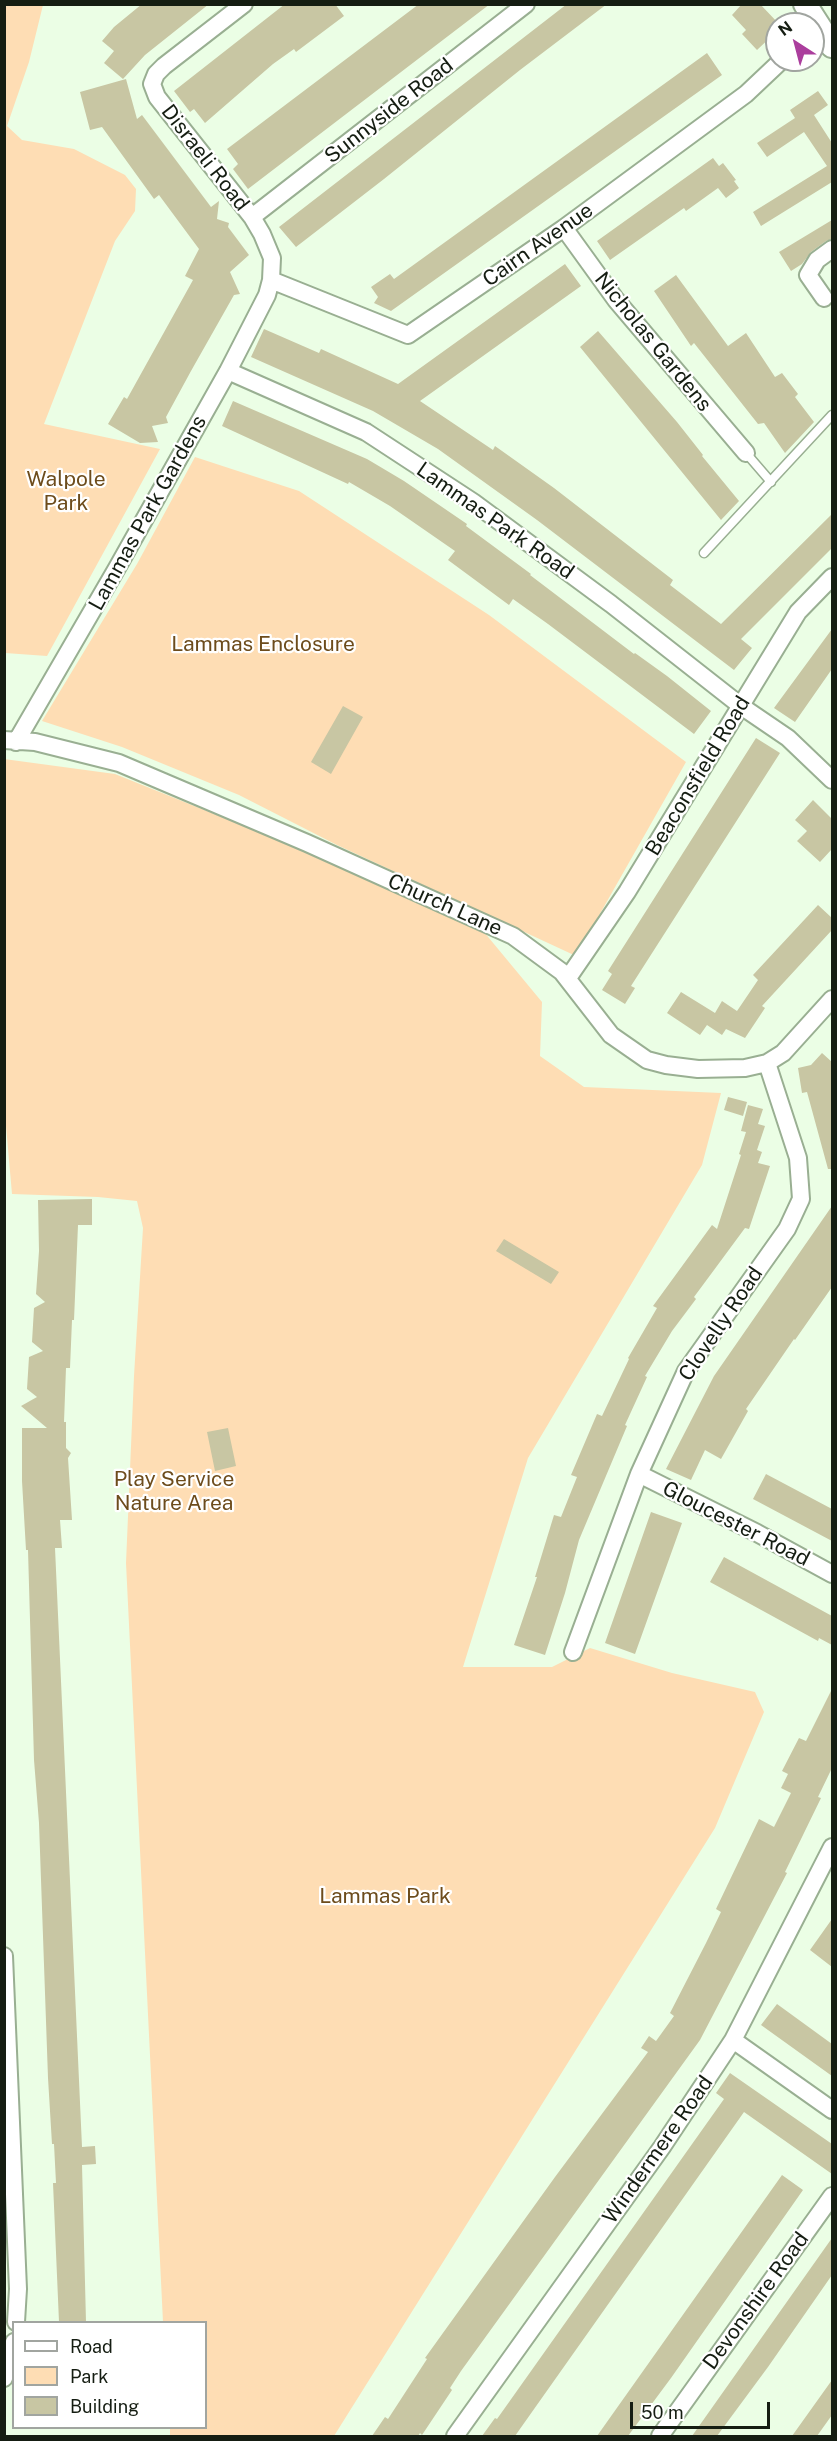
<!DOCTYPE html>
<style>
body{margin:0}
#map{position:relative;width:837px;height:2441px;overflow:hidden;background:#ebfee5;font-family:"Public Sans",sans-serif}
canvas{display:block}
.frame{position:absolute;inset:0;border:6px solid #151d12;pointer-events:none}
.legend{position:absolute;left:12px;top:2321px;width:195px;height:108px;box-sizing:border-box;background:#fff;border:2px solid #a1a5a0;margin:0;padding:8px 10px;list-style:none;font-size:18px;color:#151d12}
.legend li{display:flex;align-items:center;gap:12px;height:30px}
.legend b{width:30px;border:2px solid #a1a5a0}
.north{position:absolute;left:765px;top:12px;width:60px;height:60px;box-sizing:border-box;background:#fff;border:2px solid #a1a5a0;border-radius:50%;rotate:324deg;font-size:16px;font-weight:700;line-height:24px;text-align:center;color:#151d12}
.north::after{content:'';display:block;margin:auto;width:21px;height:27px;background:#ab3e9d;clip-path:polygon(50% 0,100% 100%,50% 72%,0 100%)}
.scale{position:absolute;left:630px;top:2402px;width:140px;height:27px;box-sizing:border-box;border:3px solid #151d12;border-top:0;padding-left:8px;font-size:18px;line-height:21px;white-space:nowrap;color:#151d12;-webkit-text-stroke:4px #fff;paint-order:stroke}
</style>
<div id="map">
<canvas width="837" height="2441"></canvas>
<div class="frame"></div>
<ul class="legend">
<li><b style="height:8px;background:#fff"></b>Road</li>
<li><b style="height:16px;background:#feddb4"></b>Park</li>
<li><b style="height:16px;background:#c8c6a3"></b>Building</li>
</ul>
<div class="north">N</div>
<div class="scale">50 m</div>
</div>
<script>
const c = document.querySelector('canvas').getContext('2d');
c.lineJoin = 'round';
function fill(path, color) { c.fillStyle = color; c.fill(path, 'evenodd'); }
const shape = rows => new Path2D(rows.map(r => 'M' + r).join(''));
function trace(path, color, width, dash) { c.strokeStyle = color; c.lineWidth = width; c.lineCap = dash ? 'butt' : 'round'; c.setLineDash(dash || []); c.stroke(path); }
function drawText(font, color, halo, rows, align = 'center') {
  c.font = font + ' "Public Sans",sans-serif'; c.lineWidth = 4.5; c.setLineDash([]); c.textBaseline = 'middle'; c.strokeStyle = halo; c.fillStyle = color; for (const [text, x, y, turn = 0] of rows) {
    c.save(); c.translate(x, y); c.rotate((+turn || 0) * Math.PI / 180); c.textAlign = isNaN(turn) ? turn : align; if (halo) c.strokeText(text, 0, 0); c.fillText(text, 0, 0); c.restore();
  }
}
fill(shape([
 [4,5,43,5,29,62,7,126,22,140,74,149,125,175,136,189,135,211,115,241,44,424,160,449,47,656,5,653],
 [195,457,299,491,489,615,686,762,576,956,337,845,239,795,122,747,42,721,137,564],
 [4,759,115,774,373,878,484,932,542,1002,540,1056,584,1087,721,1093,702,1165,528,1458,463,1667,552,1667,590,1648,672,1673,755,1692,764,1712,715,1828,334,2436,170,2436,170,2428,206,2428,206,2322,163,2322,126,1563,134,1376,143,1228,137,1201,98,1197,12,1194,4,1103]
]), '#feddb4');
fill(shape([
 [142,4,209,4,145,55,123,79,104,63,114,51,102,41,114,27],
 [285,4,335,4,344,16,296,52,294,49,273,64,205,123,194,109,190,112,174,91],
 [419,4,490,4,248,189,233,169,238,164,227,149],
 [567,4,607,4,520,70,384,179,296,247,279,227],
 [742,4,760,4,779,24,777,24,777,31,757,50,742,34,746,30,732,15],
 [707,53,722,75,391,311,374,303,378,297,371,287,390,274,394,279],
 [126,79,137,119,142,115,211,207,219,201,217,219,229,223,228,227,249,255,230,272,240,294,234,295,191,371,166,417,168,423,152,426,158,442,140,443,108,424,124,397,127,399,193,280,185,276,199,249,159,195,154,199,102,127,90,130,80,92],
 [818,91,828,105,814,115,832,143,832,182,761,226,753,212,827,166,804,132,767,157,757,143,795,118,790,110],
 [713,158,719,166,723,163,736,180,734,181,739,188,726,198,718,188,686,211,684,208,610,260,597,241],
 [832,220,832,239,826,241,811,252,802,264,791,271,779,252],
 [565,264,581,286,420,401,493,450,495,446,554,488,673,580,670,585,721,624,832,514,832,548,741,639,752,648,734,670,537,520,438,449,373,411,251,357,264,329,319,353,321,349,398,384],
 [676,275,728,346,746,333,775,377,782,373,798,394,795,397,814,422,785,453,764,423,758,424,694,343,691,346,654,291],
 [598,331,677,422,703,455,702,456,739,501,721,520,580,347],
 [233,401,367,459,404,481,467,524,466,526,531,574,530,575,634,654,635,653,667,676,711,711,694,734,548,624,513,599,509,605,448,560,455,551,390,506,349,482,348,484,222,426],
 [832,629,832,669,795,722,774,708],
 [343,706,363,717,331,774,311,762],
 [756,738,780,753,631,986,635,988,625,1004,602,990,612,974,608,971],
 [813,800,832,819,832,849,820,862,797,841,807,831,795,820],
 [818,905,832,918,832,930,762,1006,765,1008,745,1038,726,1029,722,1035,707,1025,700,1035,667,1013,681,992,715,1013,722,1001,737,1011,758,980,753,975],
 [822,1053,832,1062,832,1169,828,1169,807,1092,802,1093,798,1068,811,1065],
 [728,1097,747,1102,743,1116,724,1110],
 [748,1105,763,1109,758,1124,765,1126,757,1150,762,1152,758,1163,770,1166,749,1229,745,1228,714,1270,694,1297,696,1299,672,1331,645,1376,647,1377,625,1425,627,1426,579,1540,565,1593,545,1655,514,1645,537,1577,535,1577,554,1515,561,1517,577,1477,571,1475,597,1414,602,1416,629,1359,628,1358,657,1308,653,1306,712,1225,717,1229,741,1155,739,1154,746,1132,741,1131],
 [92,1199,92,1225,78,1225,74,1320,72,1320,70,1368,66,1368,64,1422,66,1422,66,1448,71,1453,68,1458,72,1520,60,1520,62,1548,55,1548,82,2147,95,2146,96,2164,82,2165,86,2322,59,2322,53,2183,56,2183,54,2144,52,2144,48,2078,39,1823,34,1760,28,1550,26,1550,22,1481,22,1428,47,1428,21,1406,37,1397,27,1389,29,1357,43,1351,32,1342,34,1308,45,1302,36,1294,39,1251,38,1200],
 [832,1206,832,1287,795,1340,794,1339,746,1409,748,1411,721,1459,705,1450,691,1480,666,1469,714,1376],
 [504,1239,559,1272,551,1284,496,1251],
 [228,1428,236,1466,215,1471,207,1432],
 [766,1474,832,1509,832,1541,753,1499],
 [651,1512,682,1523,635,1654,605,1643],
 [724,1557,832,1616,832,1645,819,1638,818,1641,710,1582],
 [832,1689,832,1768,818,1797,821,1798,785,1872,787,1873,700,2040,461,2371,450,2388,452,2390,422,2435,420,2433,418,2436,372,2436,385,2417,388,2419,427,2359,425,2358,555,2177,648,2052,641,2048,649,2036,656,2041,674,2016,670,2013,706,1943,721,1912,716,1909,759,1819,774,1827,791,1793,781,1788,788,1774,782,1771,799,1738,806,1741],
 [832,1919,832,1967,810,1950],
 [777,2004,832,2044,832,2076,761,2025],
 [730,2073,832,2144,832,2174,744,2112,515,2436,482,2436,495,2418,497,2419,724,2099,716,2093],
 [782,2175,803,2190,671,2378,628,2436,597,2436],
 [832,2238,832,2275,768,2367,717,2436,692,2436],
 [832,2380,832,2415,817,2436,792,2436]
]), '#c8c6a3');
const service = shape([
 [746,453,771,482],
 [704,553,832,415]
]);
const minor = shape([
 [252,217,526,4],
 [564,228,616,300,746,453],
 [271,280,408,335,564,228,746,94,782,60],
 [824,298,808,275,817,260,832,249],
 [228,371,366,432,473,502,611,604,741,706,788,738,832,780],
 [4,740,35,742,119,763,307,843,513,936,562,972,611,1035,647,1060,666,1065,698,1069,745,1068,767,1063,783,1053,832,999],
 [16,742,117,568,228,371,267,295,271,280,272,258,262,234,252,217,157,97,152,84,156,74,164,66,244,4],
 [568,978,627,892,798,612,832,577],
 [639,1474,757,1533,832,1574],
 [573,1652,639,1474,686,1371,787,1229,801,1199,798,1158,767,1063],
 [4,1956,18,2289,16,2322],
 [733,2040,832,2110],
 [4,2378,14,2342],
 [455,2436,662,2147,733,2040,832,1847],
 [660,2436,832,2196]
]);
const secondary = shape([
 [805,4,832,46]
]);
trace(service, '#99af92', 11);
trace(minor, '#99af92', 20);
trace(secondary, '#99af92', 26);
trace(service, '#fff', 8);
trace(minor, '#fff', 16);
trace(secondary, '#fff', 22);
drawText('21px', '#151d12', '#fff', [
 ["Sunnyside Road",389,111,-38],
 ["Disraeli Road",205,158,52],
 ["Cairn Avenue",538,245,-35],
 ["Nicholas Gardens",653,342,51],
 ["Lammas Park Gardens",148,513,-61],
 ["Lammas Park Road",495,521,35],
 ["Beaconsfield Road",698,776,-59],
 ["Church Lane",445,905,24],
 ["Clovelly Road",721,1324,-56],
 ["Gloucester Road",736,1524,27],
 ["Windermere Road",658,2150,-55],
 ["Devonshire Road",756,2301,-54]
]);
drawText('21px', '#6d4c1c', '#fff', [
 ["Walpole",66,480],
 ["Park",66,504],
 ["Lammas Enclosure",263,645],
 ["Play Service",174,1480],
 ["Nature Area",174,1504],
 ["Lammas Park",385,1897]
]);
</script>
